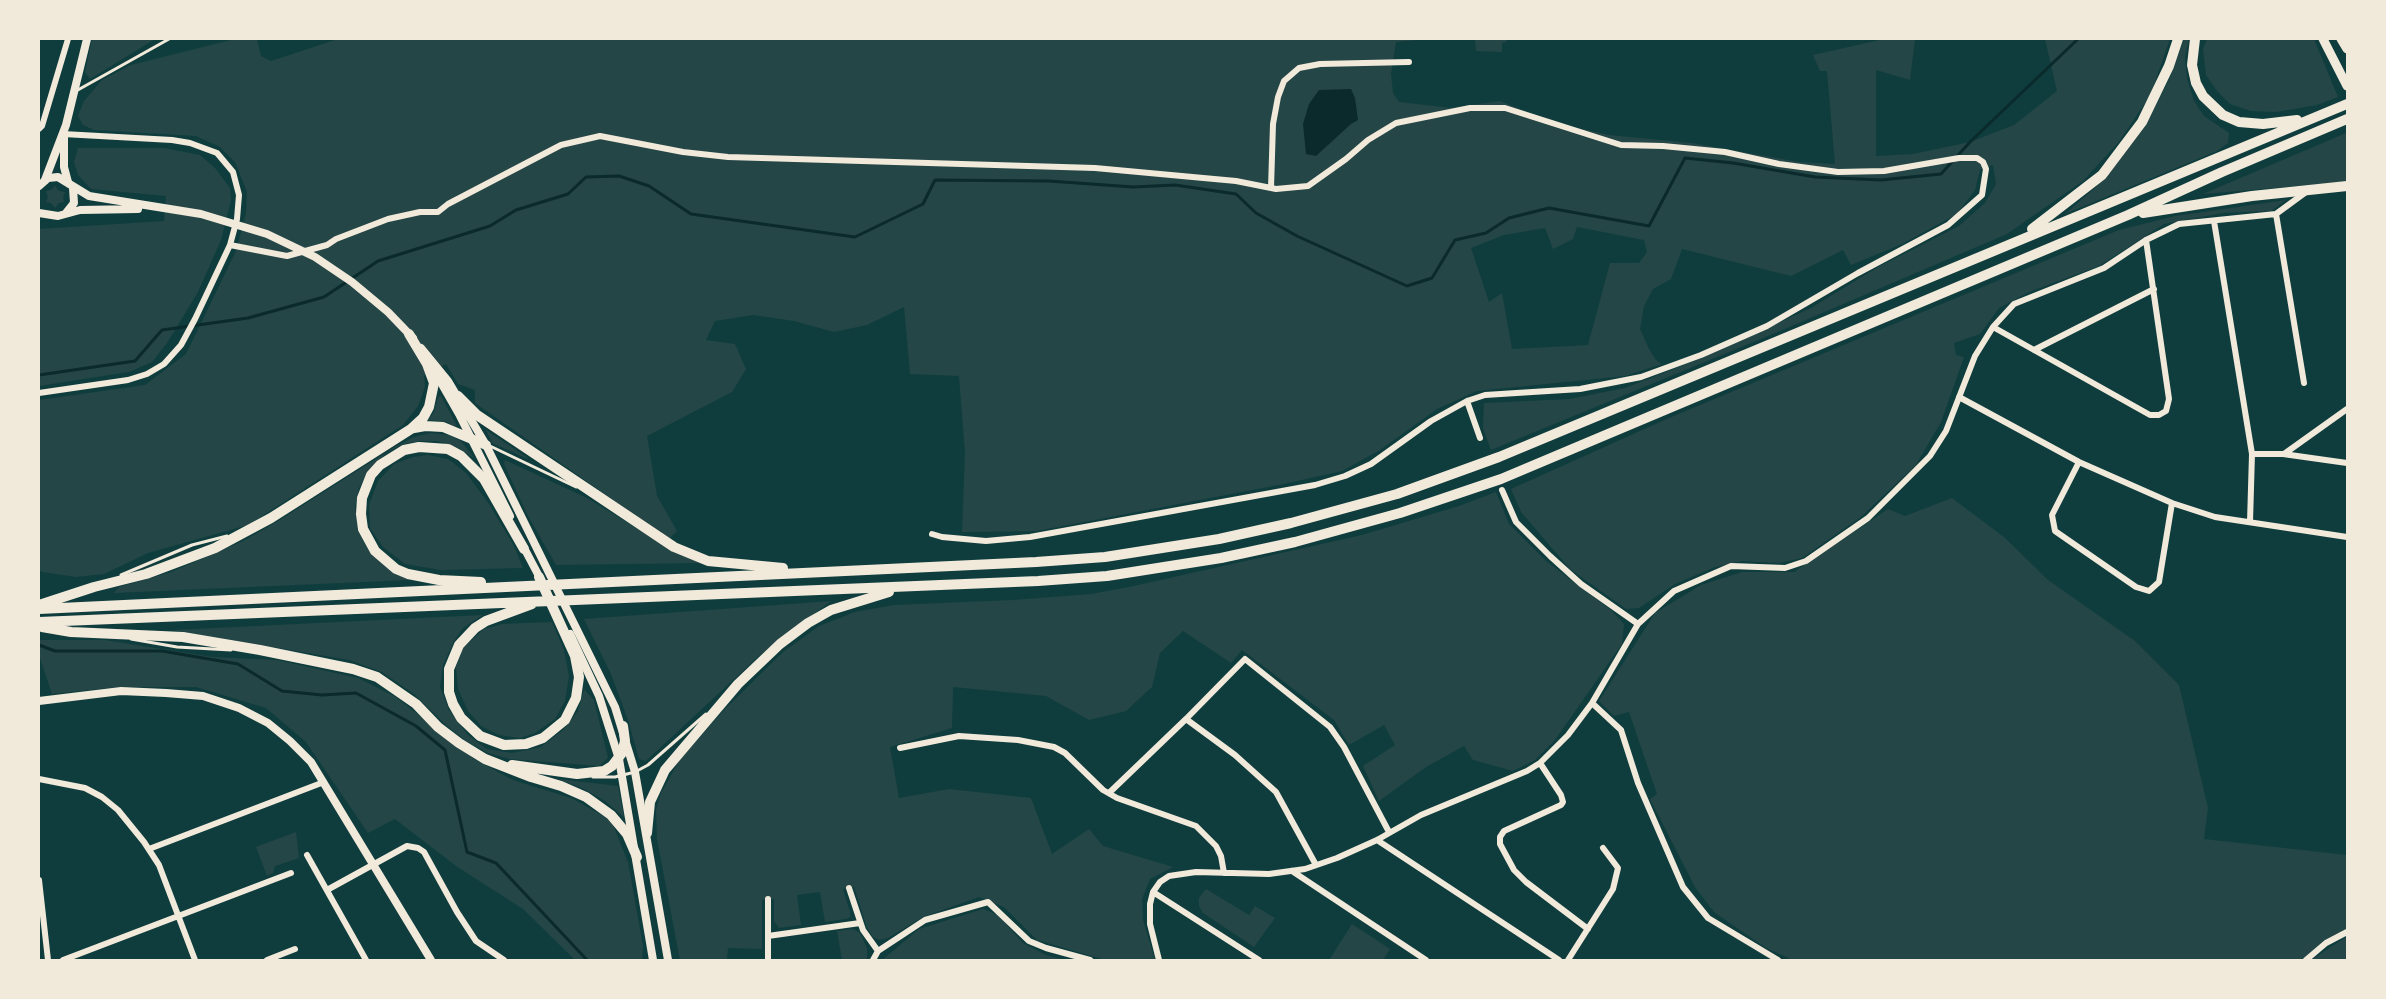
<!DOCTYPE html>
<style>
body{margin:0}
#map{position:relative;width:2386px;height:999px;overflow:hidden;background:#0f3d3e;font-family:Montserrat,sans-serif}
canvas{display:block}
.frame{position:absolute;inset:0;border:40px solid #f1e9da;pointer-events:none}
</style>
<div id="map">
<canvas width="2386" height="999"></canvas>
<div class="frame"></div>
</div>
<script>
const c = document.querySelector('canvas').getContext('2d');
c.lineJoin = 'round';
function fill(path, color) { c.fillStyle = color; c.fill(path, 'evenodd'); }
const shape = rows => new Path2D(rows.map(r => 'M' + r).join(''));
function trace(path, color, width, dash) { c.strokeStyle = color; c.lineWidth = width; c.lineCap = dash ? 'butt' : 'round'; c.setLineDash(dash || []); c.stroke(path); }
fill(shape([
 [92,39,155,39,90,79,85,72],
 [235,39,257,39,261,56,271,61,338,39,1428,39,1396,42,1391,74,1393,93,1399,102,1451,108,1500,101,1552,122,1609,135,1692,143,1799,162,1835,164,1827,71,1820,71,1813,55,1884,39,1915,39,1910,80,1876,70,1876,156,1913,154,1970,142,2014,125,2057,91,2045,39,2170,39,2150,96,2118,143,2083,181,2007,234,1773,334,1491,450,1483,428,1484,403,1569,399,1625,388,1697,360,1811,308,1878,267,1959,226,1985,203,1996,184,1993,165,1980,170,1975,190,1957,214,1902,244,1851,265,1843,250,1791,276,1682,249,1671,279,1653,289,1644,306,1640,329,1649,349,1656,360,1662,364,1625,376,1477,391,1437,409,1380,450,1342,471,1284,484,1037,531,962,532,965,453,959,376,910,374,904,307,867,325,834,332,794,321,753,315,715,321,706,340,735,344,746,369,732,392,647,436,657,496,677,531,669,539,475,403,475,390,458,384,446,364,424,376,425,387,418,406,403,425,248,525,148,553,104,574,76,577,42,572,39,570,39,400,145,385,186,354,236,251,246,213,247,192,235,162,220,147,196,136,94,130,83,125,78,116,84,101,102,80,131,65],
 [1577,227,1644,240,1647,252,1639,263,1610,263,1588,345,1512,349,1502,293,1489,302,1471,248,1504,235,1545,228,1553,249,1573,239],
 [1475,39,1507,39,1506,42,1502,43,1502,52,1476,51],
 [2184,39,2189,39,2185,58,2187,78,2194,101,2204,116,2229,133,2228,143,2217,151,2065,214,2096,187,2145,127,2169,80],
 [2207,39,2314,39,2338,97,2317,105,2276,112,2251,111,2230,104,2217,91,2206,75,2203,49],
 [2346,133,2347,182,2203,194],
 [78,148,164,148,200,155,215,168,230,188,231,200,221,240,198,292,167,343,152,362,129,372,39,386,39,229,164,221,166,196,91,189,78,175,74,162],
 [55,186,59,191,65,192,63,197,64,202,59,203,55,208,51,203,46,202,48,197,46,191,51,190],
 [2286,200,2271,211,2223,213,2164,224,2099,266,2029,292,1999,308,1980,334,1954,343,1956,355,1964,357,1941,422,1916,465,1861,517,1802,558,1779,563,1742,561,1715,567,1675,584,1639,608,1626,609,1570,569,1521,512,1511,489,1669,418,2119,230,2175,216],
 [441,396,456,424,455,427,447,422,428,420,434,412,438,397],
 [486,430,528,458,528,459,492,443],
 [430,433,448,435,461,441,475,459,460,449,438,441,420,441,403,444,385,454,369,470,359,488,355,507,359,533,370,552,391,570,409,578,409,580,114,593,119,587,171,572,243,541,278,521,398,445,414,437],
 [428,455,448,459,466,473,489,504,514,546,523,568,441,570,405,564,383,547,370,528,369,505,378,481,394,464,413,457],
 [505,460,587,498,678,553,700,563,556,565,528,516,504,464],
 [1496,492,1509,524,1546,561,1611,610,1624,624,1622,644,1555,740,1535,760,1513,771,1473,760,1464,746,1426,767,1379,801,1363,766,1395,745,1384,725,1349,745,1334,720,1242,650,1231,663,1183,631,1160,653,1152,687,1126,711,1089,720,1046,696,953,687,952,728,890,747,899,798,949,789,1031,798,1052,854,1089,829,1103,846,1173,867,1150,879,1142,899,1143,920,1155,960,1105,960,1037,940,1004,907,979,897,923,917,888,938,879,940,873,937,867,928,854,887,843,889,850,912,850,917,846,919,825,922,820,892,797,895,801,925,779,928,774,921,774,899,762,900,762,949,728,948,727,960,680,960,657,839,656,810,661,793,679,761,724,710,783,652,819,626,855,612,894,605,1013,600,1091,594,1129,587,1362,535,1459,506],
 [1952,498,2004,537,2048,580,2135,641,2179,685,2208,808,2204,839,2347,855,2347,930,2322,943,2303,960,1793,960,1766,948,1714,912,1695,887,1650,799,1657,794,1629,712,1614,716,1599,701,1655,613,1701,585,1742,572,1794,572,1888,509,1905,516],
 [831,601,761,654,646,761,639,759,628,720,611,674,584,619],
 [483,615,463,628,454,641,443,665,440,687,449,710,468,735,487,749,512,753,541,747,563,730,578,711,584,689,594,700,608,758,599,766,510,759,488,753,466,741,446,725,414,694,382,672,349,660,173,630],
 [552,622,564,650,569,676,565,701,555,719,535,733,520,738,499,735,481,726,468,711,458,689,456,667,463,648,484,629,502,624],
 [39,640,105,640,212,657,277,660,358,678,396,697,474,759,513,780,571,798,611,820,628,862,643,946,642,960,575,960,523,909,456,866,395,819,368,833,306,742,266,708,196,687,118,687,52,694,39,655],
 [558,779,618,786,624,817,605,801,582,788],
 [296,832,299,858,275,866,273,873,267,876,256,847],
 [1206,889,1249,915,1255,906,1275,918,1254,947,1203,913,1199,906,1199,898],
 [983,909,998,915,1023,943,1046,955,1064,960,882,960,919,929],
 [1352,924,1390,949,1383,960,1329,960],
 [853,929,860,933,867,948,867,960,842,960,837,931],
 [2346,937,2347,960,2311,960]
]), '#244646');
fill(shape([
 [1351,89,1355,98,1358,120,1351,124,1316,156,1306,154,1303,124,1309,104,1319,90]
]), '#0a2a2b');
trace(shape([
 [39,375,135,361,162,330,248,318,324,297,378,261,490,226,516,210,568,194,586,177,619,176,649,186,691,214,855,237,923,204,935,180,1049,181,1133,187,1175,185,1236,194,1256,213,1297,236,1407,286,1432,278,1455,240,1486,233,1509,218,1549,208,1649,226,1685,158,1733,163,1815,177,1881,180,1941,174,1970,142,2078,39],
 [39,645,55,651,162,651,238,664,282,691,322,695,356,693,416,726,445,750,467,852,496,863,587,960]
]), '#0a2a2b', 3);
trace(shape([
 [76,91,169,39],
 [490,446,576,487],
 [121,575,192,545,227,536],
 [131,639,177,647,231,650],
 [593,777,615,777,635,772,648,765,706,714]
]), '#f1e9da', 3);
trace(shape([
 [39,129,42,126,68,39],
 [1271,188,1273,124,1278,97,1284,81,1299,68,1320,64,1409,62],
 [2276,214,2304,383],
 [2214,221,2252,454,2250,522],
 [230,245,287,256,327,245,336,239,388,219,420,212,438,212,448,204,561,145,600,136,683,152,728,157,1095,168,1236,181,1276,189,1308,186,1346,159,1368,140,1396,123,1470,108,1505,108,1621,145,1663,146,1725,152,1779,164,1838,172,1884,171,1959,158,1977,158,1983,162,1986,169,1982,195,1948,225,1858,273,1767,326,1701,355,1641,377,1580,389,1485,395,1467,401,1480,438],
 [1993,327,2150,415,2159,415,2166,411,2169,399,2146,240],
 [2034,350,2154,289],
 [39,393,128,380,147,374,164,364,181,345,195,319,230,245,237,219,239,195,233,172,217,153,190,143,172,140,63,134],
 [1959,397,2079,462,2172,503,2215,517,2347,537],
 [2252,454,2283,454,2347,463],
 [2284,454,2347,409],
 [2079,462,2052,515,2055,531,2136,587,2149,591,2159,582,2172,503],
 [1502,490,1516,522,1550,556,1581,584,1638,624],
 [932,534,942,537,986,541,1030,537,1315,485,1345,476,1371,464,1431,421,1467,401],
 [1592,703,1621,730,1638,783,1683,887,1708,918,1778,960],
 [1186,719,1235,755,1276,792,1316,865],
 [900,748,959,736,1018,740,1054,747,1065,753,1103,790,1117,798,1196,826,1216,846,1221,856,1224,873],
 [1540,763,1561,795,1563,802,1561,805,1504,831,1500,837,1500,844,1514,870,1526,882,1588,929],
 [39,779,85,788,102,797,118,810,144,842,159,865,195,960],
 [1109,793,1186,719,1245,659,1330,727,1344,747,1389,832],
 [1377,840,1559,960],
 [149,849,324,782],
 [307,855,366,960],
 [1292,871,1426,960],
 [39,880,48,960],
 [849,888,863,930,878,951],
 [327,890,407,846,418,848,424,852,457,912,476,941,504,960],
 [1153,892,1259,960],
 [768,936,860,923],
 [63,960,291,873],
 [267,960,295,949],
 [768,960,768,899],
 [873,960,878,951,925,920,988,902,1029,941,1046,948,1090,960],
 [1159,960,1150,924,1150,904,1153,892,1160,882,1169,876,1196,872,1269,874,1305,869,1337,858,1377,840,1421,815,1527,771,1540,763,1568,735,1592,703,1638,624,1674,591,1731,566,1785,568,1806,561,1868,518,1930,456,1946,431,1975,356,1993,327,2014,304,2104,268,2146,240,2179,224,2276,214,2306,192],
 [1568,960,1613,889,1618,868,1603,848],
 [2306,960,2326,943,2347,932]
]), '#f1e9da', 6);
trace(shape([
 [64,137,64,167,68,182],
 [45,180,66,125,87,39],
 [39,701,121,691,166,693,203,696,239,708,268,723,290,741,311,762,431,960]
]), '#f1e9da', 8);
trace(shape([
 [39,186,48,178,58,177,89,196,201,214,267,234,315,257,352,282,388,312,413,338],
 [39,213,58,216,80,210,138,209],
 [66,213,74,203,73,188],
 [421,348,448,381,486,445,615,707,635,772,668,960],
 [431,365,459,414,510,516],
 [522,544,541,580],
 [570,634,599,696,619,759,653,960]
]), '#f1e9da', 8);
trace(shape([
 [2323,39,2347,86],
 [2341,39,2347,49]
]), '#f1e9da', 9);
trace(shape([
 [2195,39,2192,65,2196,83,2203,96,2223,115,2239,122,2263,124,2297,120],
 [2143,213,2252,196,2347,186],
 [2032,229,2102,175,2142,122,2169,66,2178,39],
 [458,396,477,415,674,547,708,561,783,568],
 [414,428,425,426,443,427,486,445],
 [481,582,439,580,408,574,396,569,375,551,363,529,361,514,362,498,371,475,380,465,404,450,419,447,448,449,461,456,484,479,524,549],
 [532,604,486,621,475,628,459,645,449,669,449,692,453,704,461,718,480,736,504,745,526,744,543,738,565,720,576,698,579,677,575,656,539,577],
 [39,605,94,587,146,574,215,548,271,518,411,429,423,418,429,407,434,383,427,364,409,334],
 [39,609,1036,562,1105,557,1219,539,1291,523,1397,494,1499,457,2347,104],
 [39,622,1038,581,1107,576,1221,558,1295,542,1400,513,1501,479,2128,215,2222,172,2347,119],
 [42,627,71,632,183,637,260,650,353,669,377,677,416,704,438,727,459,743,485,759,531,777,561,786,586,797,611,815,627,834,637,857],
 [512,765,577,774,604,771,612,766,622,753,625,741,623,726],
 [647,833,650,802,665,770,738,684,780,644,808,623,831,610,889,592]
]), '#f1e9da', 10);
</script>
